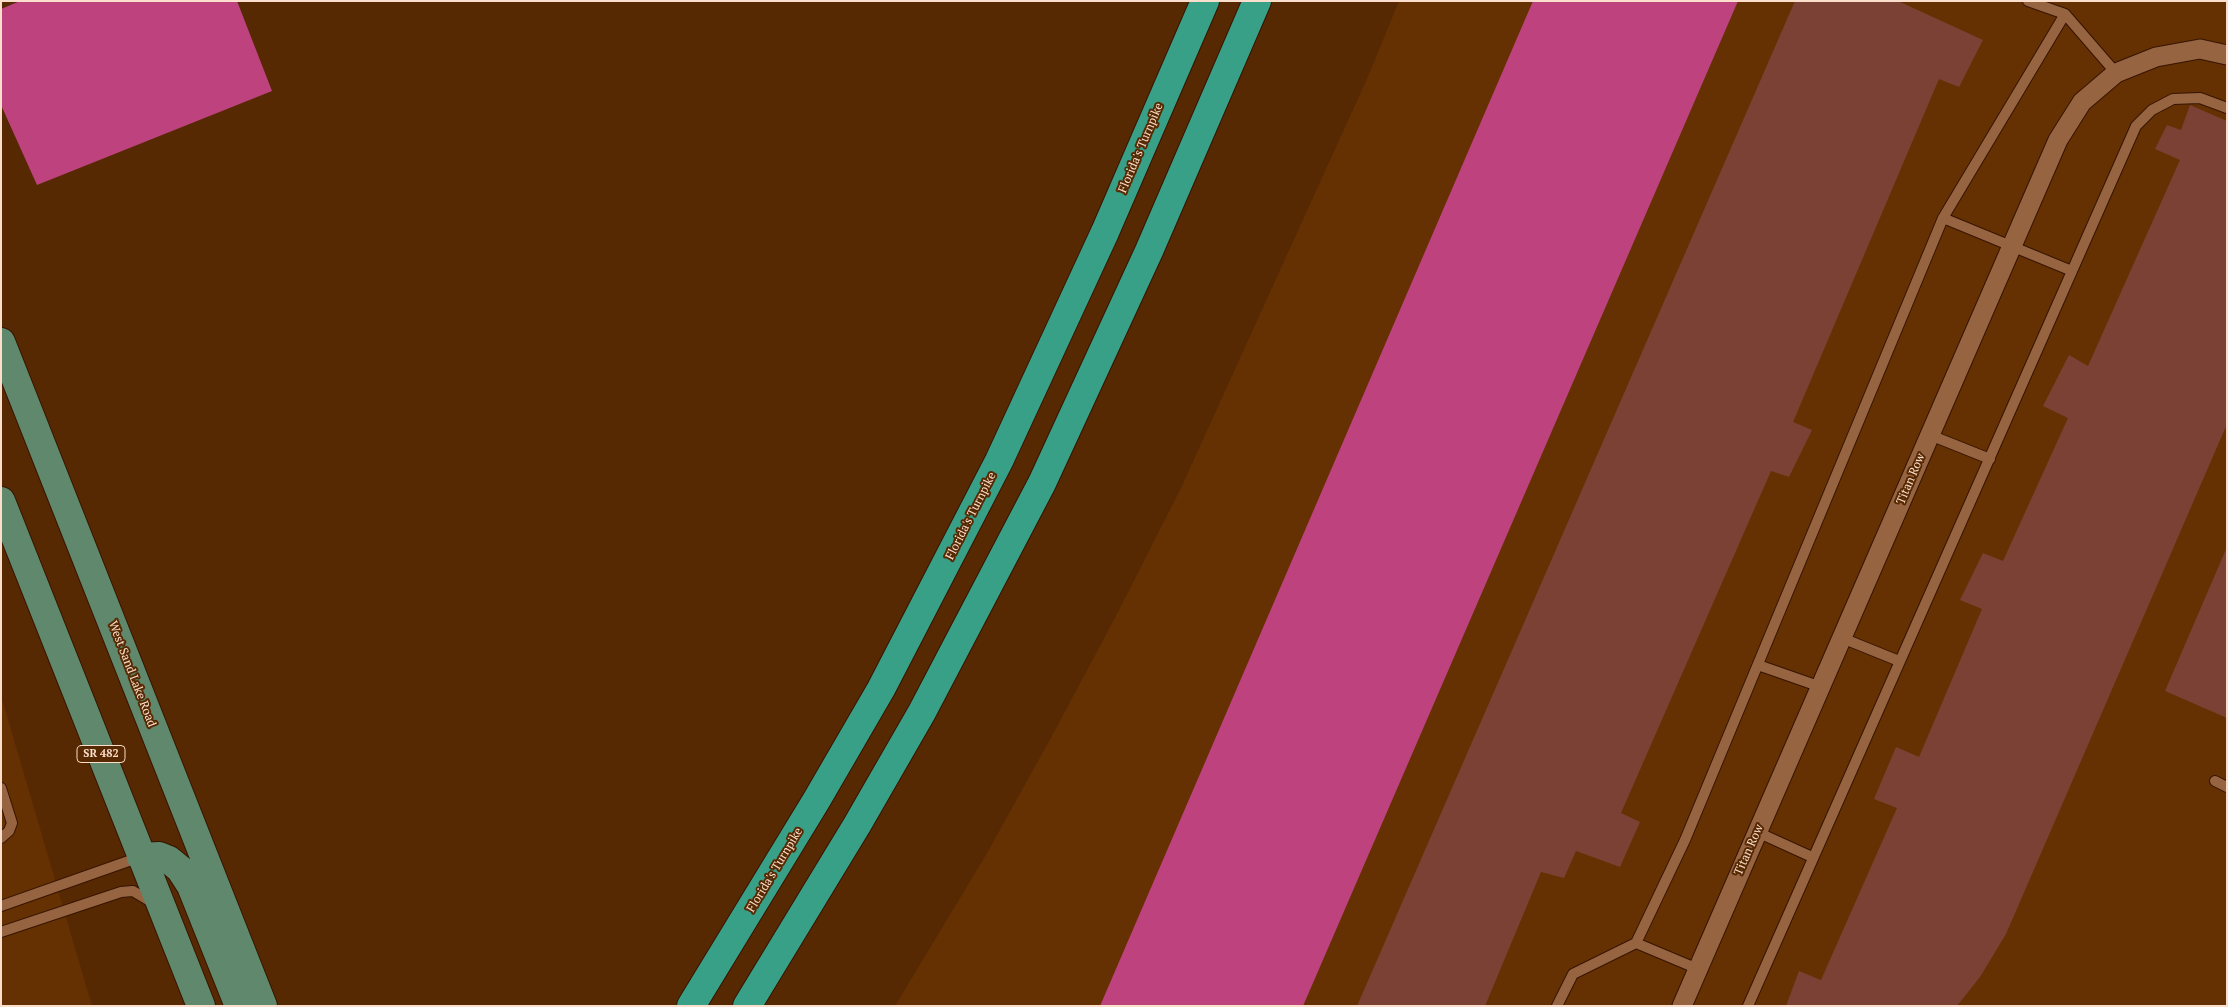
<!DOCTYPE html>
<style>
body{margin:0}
#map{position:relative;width:2228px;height:1007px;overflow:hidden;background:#572903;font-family:"PT Serif",serif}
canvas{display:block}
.frame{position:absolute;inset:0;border:2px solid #fbdecb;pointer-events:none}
</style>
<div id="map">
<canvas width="2228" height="1007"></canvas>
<div class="frame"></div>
</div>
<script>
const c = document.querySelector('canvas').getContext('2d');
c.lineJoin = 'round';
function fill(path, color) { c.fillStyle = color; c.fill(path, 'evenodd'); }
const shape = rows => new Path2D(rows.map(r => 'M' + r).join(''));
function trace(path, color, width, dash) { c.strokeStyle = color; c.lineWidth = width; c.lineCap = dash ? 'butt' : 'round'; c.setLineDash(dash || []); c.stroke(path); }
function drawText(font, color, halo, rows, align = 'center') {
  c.font = font + ' "PT Serif",serif'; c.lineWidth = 4; c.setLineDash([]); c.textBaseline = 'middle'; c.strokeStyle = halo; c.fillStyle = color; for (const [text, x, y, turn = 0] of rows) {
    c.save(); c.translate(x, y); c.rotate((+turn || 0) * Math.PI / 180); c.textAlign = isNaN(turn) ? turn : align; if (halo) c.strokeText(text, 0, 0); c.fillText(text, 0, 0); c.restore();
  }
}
fill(shape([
 [1399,1,2227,1,2227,1006,895,1006,986,855,1053,734,1115,618,1181,488,1367,79],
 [1,698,4,706,92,1006,1,1006]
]), '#653103');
fill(shape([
 [20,1,237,1,272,91,37,185,1,105,1,9],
 [1533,1,1738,1,1303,1006,1100,1006]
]), '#bd427d');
fill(shape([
 [1795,1,1898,1,1983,40,1959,87,1939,79,1793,422,1812,430,1789,477,1771,471,1621,813,1640,822,1620,867,1576,851,1564,878,1541,872,1485,1006,1357,1006],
 [2190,105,2227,121,2227,424,2006,934,1980,977,1957,1006,1786,1006,1799,971,1821,980,1897,808,1874,799,1896,747,1919,757,1982,609,1960,600,1983,553,2003,561,2068,418,2043,406,2069,355,2088,366,2180,160,2155,149,2167,125,2181,130],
 [2227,547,2227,718,2165,691]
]), '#7a4134');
const service = shape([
 [2028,1,2065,14],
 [1943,218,2072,271],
 [1930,435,1990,459],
 [1842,638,1899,661],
 [1758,665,1821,687],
 [2215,781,2227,787],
 [1,788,12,823,9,831,1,838],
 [1757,832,1812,857],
 [1,906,140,857],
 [1,932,121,892,133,891,153,903],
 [1698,969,1636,943,1685,840,1943,218,2065,14,2116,73],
 [1557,1006,1573,974,1636,943],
 [1748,1006,2136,126,2152,110,2173,99,2200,98,2227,108]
]);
const minor = shape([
 [1682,1006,2058,140,2082,102,2116,73,2156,57,2200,49,2227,55]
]);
const primary = shape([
 [1,342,263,1006],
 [1,501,201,1006],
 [141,857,159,856,169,860,180,869,191,886,239,1006]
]);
const motorway = shape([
 [691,1006,816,801,881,689,999,461,1105,232,1205,1],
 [747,1006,857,825,922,712,1042,483,1149,251,1257,1]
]);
trace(service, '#361400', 12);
trace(minor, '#361400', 21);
trace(primary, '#361400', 30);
trace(motorway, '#361400', 30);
trace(service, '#976442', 10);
trace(minor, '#976442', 19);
trace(primary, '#5f886c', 28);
trace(motorway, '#39a088', 28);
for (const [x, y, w] of [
 [101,754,48]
]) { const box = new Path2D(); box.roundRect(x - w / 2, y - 8.5, w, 17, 4); c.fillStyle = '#572903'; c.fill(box); trace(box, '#fbdecb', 1); }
drawText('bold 11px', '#fbdecb', null, [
 ["SR 482",101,754]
]);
drawText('12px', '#fbdecb', '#572903', [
 ["Florida's Turnpike",1141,148,-67],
 ["Titan Row",1911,479,-67],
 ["Florida's Turnpike",971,516,-63],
 ["West Sand Lake Road",132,674,69],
 ["Titan Row",1749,850,-66],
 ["Florida's Turnpike",775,870,-59]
]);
</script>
